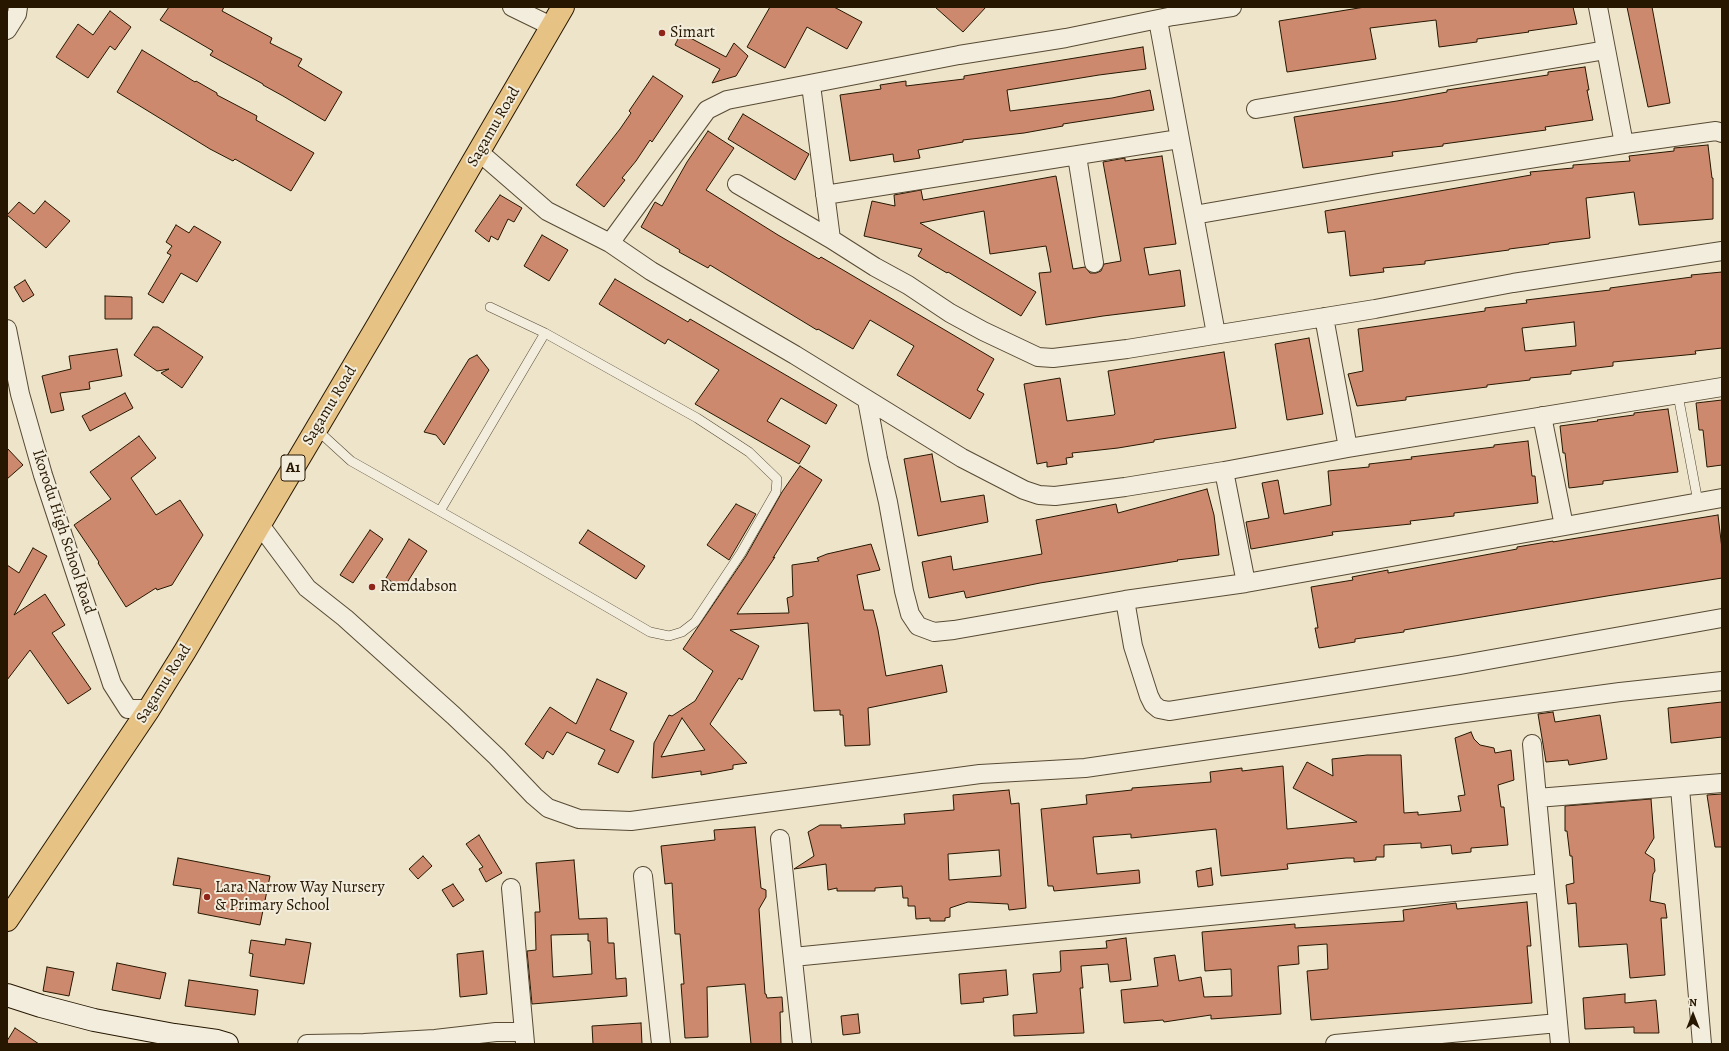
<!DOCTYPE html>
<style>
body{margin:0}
#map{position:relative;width:1729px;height:1051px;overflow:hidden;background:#ede4ca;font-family:Alegreya,serif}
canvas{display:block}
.frame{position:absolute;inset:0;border:8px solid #271701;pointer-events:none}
.north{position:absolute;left:1673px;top:995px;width:40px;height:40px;-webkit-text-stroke:3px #f3eddd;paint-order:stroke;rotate:0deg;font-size:11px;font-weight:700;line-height:16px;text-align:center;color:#271701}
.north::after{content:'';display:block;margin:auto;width:14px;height:18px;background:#271701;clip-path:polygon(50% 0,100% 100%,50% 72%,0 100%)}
</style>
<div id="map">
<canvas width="1729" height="1051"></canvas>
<div class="frame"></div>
<div class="north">N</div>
</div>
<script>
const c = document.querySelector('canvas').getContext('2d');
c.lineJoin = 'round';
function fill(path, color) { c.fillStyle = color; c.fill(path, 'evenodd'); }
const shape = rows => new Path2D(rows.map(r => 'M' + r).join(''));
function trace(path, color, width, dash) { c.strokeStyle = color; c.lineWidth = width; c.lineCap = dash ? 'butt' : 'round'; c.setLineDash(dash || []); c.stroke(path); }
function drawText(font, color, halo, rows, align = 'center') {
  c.font = font + ' Alegreya,serif'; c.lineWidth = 4; c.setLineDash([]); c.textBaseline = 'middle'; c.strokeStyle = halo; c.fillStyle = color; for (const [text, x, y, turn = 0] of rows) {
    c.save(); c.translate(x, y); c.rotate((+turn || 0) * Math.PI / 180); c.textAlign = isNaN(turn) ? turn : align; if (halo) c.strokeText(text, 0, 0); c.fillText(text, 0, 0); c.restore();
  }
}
const building = shape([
 [169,7,224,7,222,11,272,38,270,43,302,59,298,66,342,92,325,121,283,96,263,85,263,84,210,55,213,51,160,20,169,7],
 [770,7,834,7,862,22,847,49,807,27,785,68,747,47,770,7],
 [935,7,986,7,963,32,935,7],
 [1365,7,1573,7,1577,24,1528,31,1529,32,1477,39,1477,42,1439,47,1436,20,1370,28,1376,59,1287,72,1279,21,1365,7],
 [1627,7,1652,7,1670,103,1648,107,1627,7],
 [110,11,131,27,115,50,110,46,88,78,56,57,78,24,93,35,110,11],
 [681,33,726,57,734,43,748,56,736,76,712,83,720,69,675,45,681,33],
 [1143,47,1146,69,1099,75,1007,90,1010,111,1112,98,1150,90,1154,110,1063,124,1063,126,1024,133,963,140,963,142,918,150,920,158,894,162,893,154,850,161,840,95,881,89,880,85,906,81,906,86,964,79,964,76,1143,47],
 [142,50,195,82,196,81,217,93,217,95,257,116,256,120,314,153,291,191,235,159,233,161,210,149,117,92,142,50],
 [1585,67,1589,90,1587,90,1593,120,1545,127,1546,130,1443,144,1443,146,1392,152,1393,156,1303,168,1294,117,1397,101,1447,92,1447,90,1548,75,1548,72,1585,67],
 [653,76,683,96,652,142,650,140,636,161,622,178,625,180,604,207,576,185,620,129,631,113,629,111,653,76],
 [743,114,809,154,795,180,728,139,743,114],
 [708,131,734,148,706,190,778,235,819,259,821,257,994,359,977,390,984,394,970,419,897,375,914,346,870,320,853,349,818,329,817,330,710,265,708,268,679,252,680,250,641,227,655,202,662,206,687,162,708,131],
 [1708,145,1712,178,1713,178,1713,219,1639,225,1634,192,1586,198,1590,238,1549,243,1549,244,1509,249,1509,250,1425,261,1425,264,1383,268,1384,272,1350,276,1345,231,1328,233,1325,211,1531,175,1530,172,1573,168,1573,165,1630,161,1629,156,1674,151,1674,148,1708,145],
 [1162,156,1176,244,1144,248,1149,275,1180,270,1185,306,1103,316,1046,325,1039,273,1051,272,1046,246,990,254,984,211,920,223,1036,292,1021,316,948,272,947,273,918,256,922,249,864,236,872,201,895,206,894,195,921,190,923,200,1056,176,1073,269,1085,267,1090,273,1096,273,1101,271,1104,264,1121,261,1103,162,1125,158,1125,161,1162,156],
 [500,195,522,208,514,222,508,219,498,240,491,236,489,242,475,231,500,195],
 [45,201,70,221,46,248,7,215,19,202,34,214,45,201],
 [176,225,189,233,194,226,221,242,197,282,181,273,163,303,148,294,171,255,167,253,172,246,166,242,176,225],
 [542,235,568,250,549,281,524,266,542,235],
 [1722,272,1722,348,1695,351,1696,354,1613,362,1613,366,1571,371,1571,374,1530,378,1530,380,1487,385,1487,387,1406,397,1406,400,1357,406,1348,374,1363,371,1358,329,1485,311,1485,308,1527,303,1526,300,1610,290,1610,288,1692,277,1691,275,1722,272],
 [1574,322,1576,346,1525,351,1522,328,1574,322],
 [615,279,688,322,690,319,837,405,826,424,781,398,767,421,810,446,799,464,695,404,719,370,668,339,665,344,599,304,615,279],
 [25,280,34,295,23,302,14,287,25,280],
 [105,296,132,297,132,319,105,319,105,296],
 [153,327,158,327,203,357,182,388,161,373,169,369,157,371,134,355,153,327],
 [1309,338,1323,414,1287,420,1275,344,1309,338],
 [117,349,122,376,89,382,90,389,60,393,64,410,51,413,42,376,71,369,69,356,117,349],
 [1224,352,1236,428,1154,440,1154,442,1118,448,1072,453,1073,457,1066,458,1067,464,1047,467,1047,462,1037,464,1024,384,1060,378,1067,421,1114,415,1115,414,1108,371,1224,352],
 [477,355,489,370,444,445,436,435,424,432,469,359,477,355],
 [125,393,133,408,90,431,82,416,125,393],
 [1722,400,1722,465,1707,467,1703,430,1699,430,1696,403,1722,400],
 [1668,409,1678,472,1603,481,1603,484,1569,488,1565,453,1563,453,1560,426,1598,421,1597,420,1634,415,1634,413,1668,409],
 [139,436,156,458,131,478,156,515,180,500,203,535,172,585,157,590,156,588,126,607,98,563,99,562,74,525,111,499,90,472,139,436],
 [1528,441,1532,476,1535,476,1538,503,1454,513,1454,516,1410,521,1411,524,1332,532,1333,535,1251,549,1246,522,1269,518,1262,483,1278,480,1284,514,1331,505,1328,471,1369,467,1369,464,1412,459,1411,457,1494,447,1494,445,1528,441],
 [7,448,23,465,7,479,7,448],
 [932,454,941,502,984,495,988,522,918,536,904,459,932,454],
 [800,466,822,480,773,558,775,557,737,614,789,613,787,598,793,596,792,565,819,561,817,558,827,554,871,544,880,570,857,575,864,610,873,610,878,630,886,676,942,665,947,692,868,708,870,745,845,746,843,715,840,715,840,710,814,711,808,623,730,630,759,646,742,680,739,678,710,724,747,763,733,765,733,769,701,775,701,771,652,778,654,743,669,715,672,716,695,701,713,671,683,649,746,556,782,492,800,466],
 [682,718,705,750,661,757,682,718],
 [1207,489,1214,515,1219,555,1177,560,1178,561,1040,583,966,598,964,591,929,598,922,562,951,556,953,570,1042,554,1036,520,1116,504,1118,513,1207,489],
 [736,504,756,514,729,560,707,545,736,504],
 [1718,515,1722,549,1722,578,1607,596,1404,630,1404,632,1355,639,1355,642,1319,648,1315,628,1318,628,1311,587,1353,580,1352,577,1388,570,1388,573,1517,549,1517,547,1553,541,1553,542,1718,515],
 [370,530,383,539,353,583,340,575,370,530],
 [588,530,645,566,636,579,579,543,588,530],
 [409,539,427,551,403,589,386,578,409,539],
 [33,548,47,556,14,615,45,594,65,625,52,633,91,689,68,704,30,650,7,680,7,565,19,573,33,548],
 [597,679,627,693,610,730,634,741,618,773,598,764,605,750,567,732,553,755,547,751,543,759,525,744,550,707,576,724,597,679],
 [1722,702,1722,737,1671,743,1668,708,1722,702],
 [1553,712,1555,722,1600,715,1607,759,1569,765,1568,760,1546,762,1538,714,1553,712],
 [1471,732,1474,739,1480,745,1494,748,1495,753,1511,750,1514,780,1498,785,1501,807,1504,807,1508,845,1471,848,1471,852,1452,854,1451,845,1421,848,1421,843,1384,845,1384,857,1376,857,1376,860,1354,862,1354,858,1346,858,1287,864,1288,869,1221,876,1216,829,1131,838,1131,834,1093,837,1097,874,1139,870,1140,883,1054,891,1053,886,1048,886,1041,809,1087,804,1086,795,1132,790,1132,788,1211,782,1210,772,1242,768,1242,771,1283,766,1287,829,1357,822,1293,788,1307,762,1333,776,1332,759,1367,755,1401,755,1404,813,1418,812,1418,815,1461,811,1458,796,1465,795,1455,738,1471,732],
 [1009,790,1011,804,1019,803,1026,908,1009,910,1008,904,968,902,950,908,950,917,945,918,945,921,930,921,930,918,916,919,915,906,908,906,908,898,903,898,902,886,875,888,875,891,837,891,837,888,828,890,826,864,794,869,814,856,808,832,820,825,841,825,841,828,905,824,904,814,954,810,953,795,1009,790],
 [999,850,1001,876,949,880,948,854,999,850],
 [1722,794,1722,847,1715,847,1707,795,1722,794],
 [1651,799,1654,838,1645,853,1654,859,1655,871,1653,874,1650,901,1665,904,1667,918,1661,918,1665,975,1630,978,1627,944,1579,947,1576,903,1568,904,1566,885,1574,883,1572,856,1570,856,1567,831,1565,831,1565,806,1651,799],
 [755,827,761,888,766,890,766,897,759,909,765,994,766,994,767,998,782,997,783,1012,780,1012,781,1044,751,1044,745,984,707,987,708,1037,685,1038,681,984,684,984,680,934,675,934,672,883,665,884,661,846,715,840,714,830,755,827],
 [479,835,502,873,486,882,479,869,483,867,466,844,479,835],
 [423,856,432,866,418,879,409,869,423,856],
 [178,858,270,876,260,925,198,913,201,889,173,885,178,858],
 [574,860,579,919,607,918,608,943,614,943,616,979,626,978,627,996,532,1004,527,951,536,950,535,912,540,912,536,863,574,860],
 [588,934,588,941,590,941,592,974,553,977,551,935,588,934],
 [1211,868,1213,885,1198,887,1196,871,1211,868],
 [453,884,464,900,453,907,442,890,453,884],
 [1527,902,1531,946,1527,946,1532,1003,1311,1020,1307,971,1328,969,1327,944,1298,946,1299,964,1278,966,1281,1014,1211,1019,1211,1015,1164,1022,1163,1020,1124,1023,1121,990,1158,986,1154,958,1175,955,1179,981,1201,977,1204,997,1232,996,1231,969,1205,971,1202,932,1295,924,1295,928,1404,921,1403,910,1456,903,1457,909,1527,902],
 [1126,938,1131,980,1110,982,1108,964,1081,966,1083,988,1080,988,1084,1033,1014,1036,1013,1015,1037,1013,1033,974,1060,972,1061,970,1060,951,1107,948,1106,941,1126,938],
 [286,939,311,943,304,984,250,976,253,954,249,953,251,940,285,945,286,939],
 [483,951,487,994,460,997,457,954,483,951],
 [117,963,166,973,160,999,112,990,117,963],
 [47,967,74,972,69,996,43,991,47,967],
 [1006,970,1008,995,983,998,984,1002,961,1004,959,974,1006,970],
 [189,980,258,990,255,1015,185,1006,189,980],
 [1625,994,1625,1003,1656,1000,1659,1033,1634,1033,1634,1027,1585,1029,1583,998,1625,994],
 [858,1014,860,1033,843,1035,841,1016,858,1014],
 [641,1023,642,1044,593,1044,592,1026,641,1023],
 [15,1028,39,1044,7,1044,7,1041,15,1028]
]);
fill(building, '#cd896d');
trace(building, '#271701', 1);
const lane = shape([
 [1678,395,1698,502],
 [316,429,351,461,514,553,650,632,669,636,682,632,695,622,741,553,776,492,777,479,749,452,697,418,545,333,490,307],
 [440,511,545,333]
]);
const street = shape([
 [512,7,551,26],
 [1598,7,1624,144],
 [1158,20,1216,334],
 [7,30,17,14,18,7],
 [811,85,831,239,875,267,908,285,950,313,983,331,1038,357,1053,358,1127,349,1375,309,1513,283,1722,251],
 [1256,109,1606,50],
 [479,152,547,211,610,243,651,271,795,355,962,458,1024,490,1039,495,1055,496,1125,487,1224,471,1348,448,1722,387],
 [1077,156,1094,263],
 [737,184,831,239],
 [825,195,1179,139],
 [1194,215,1378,183,1624,144,1716,131,1722,133],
 [610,243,707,110,727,100,959,55,1066,38,1173,16,1232,7],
 [1324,317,1348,448],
 [7,329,20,394,43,475,112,684,128,709,149,709],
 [867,400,878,459,888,502,904,591,910,614,918,626,934,632,954,630,1125,600,1246,583,1722,498],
 [1542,416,1564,526],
 [1224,471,1246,583],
 [260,525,307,588,345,618,454,716,497,757,534,796,548,808,579,819,631,821,980,774,1085,768,1450,715,1620,692,1722,681],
 [1125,600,1133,646,1149,696,1153,704,1159,709,1169,711,1459,665,1722,618],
 [1532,744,1560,1044],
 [1680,788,1702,1044],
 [1537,798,1722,783],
 [780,839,802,1044],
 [643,876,661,1044],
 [511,888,525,1043],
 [793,957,1545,883],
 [307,1044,364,1043,435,1039,496,1032,524,1032],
 [1335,1044,1558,1023]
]);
const secondary = shape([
 [7,995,41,1006,94,1020,174,1035,217,1041,227,1044]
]);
const highway = shape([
 [7,920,149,709,185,651,379,323,563,7]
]);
trace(lane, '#584a33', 10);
trace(street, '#584a33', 20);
trace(secondary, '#271701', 24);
trace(highway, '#271701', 24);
trace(lane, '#f3eddd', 9);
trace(street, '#f3eddd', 18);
trace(secondary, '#f3eddd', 22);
trace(highway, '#e6c285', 22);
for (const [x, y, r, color] of [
 [662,33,4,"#8f2418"],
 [372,587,4,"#8f2418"],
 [207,897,4,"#8f2418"]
]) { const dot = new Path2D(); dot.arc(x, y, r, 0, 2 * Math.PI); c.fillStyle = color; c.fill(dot); trace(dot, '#f3eddd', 1.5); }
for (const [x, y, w] of [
 [293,468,24]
]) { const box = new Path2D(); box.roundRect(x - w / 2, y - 13, w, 26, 3); c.fillStyle = '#f3eddd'; c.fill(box); trace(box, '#271701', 1); }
drawText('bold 15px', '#271701', null, [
 ["A1",293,468]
]);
drawText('16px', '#271701', '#f3eddd', [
 ["Simart",670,33],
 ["Remdabson",380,587],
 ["Lara Narrow Way Nursery",215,888],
 ["& Primary School",215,906]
], 'left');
drawText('16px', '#271701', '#f3eddd', [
 ["Sagamu Road",494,127,-60],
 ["Sagamu Road",330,406,-59],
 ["Ikorodu High School Road",63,532,72],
 ["Sagamu Road",164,684,-58]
]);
</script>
